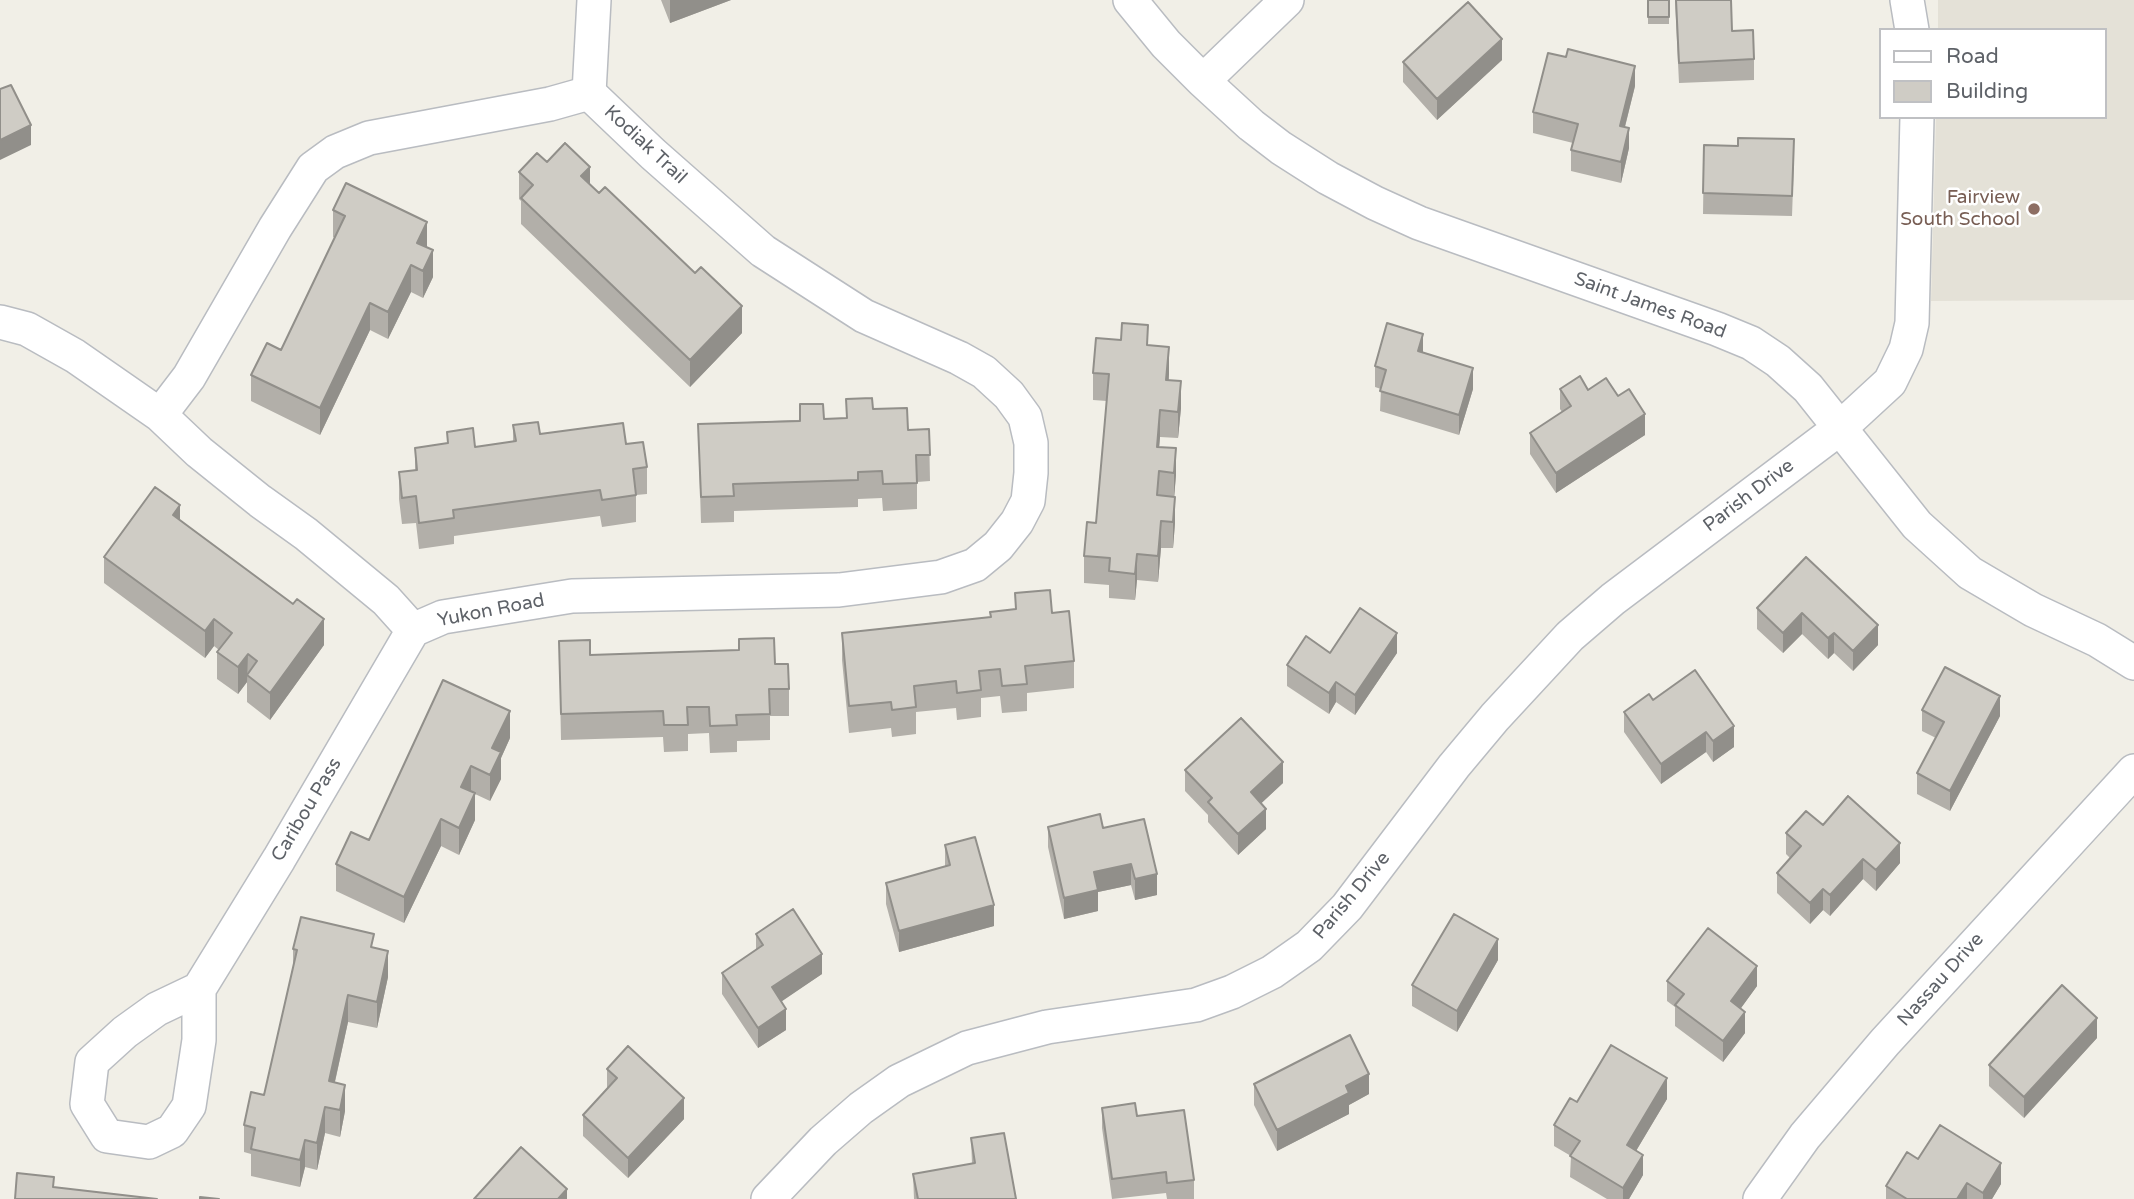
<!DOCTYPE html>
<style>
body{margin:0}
#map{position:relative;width:2134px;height:1199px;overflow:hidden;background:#f1efe7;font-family:"Varela Round",sans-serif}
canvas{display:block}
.legend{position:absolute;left:1879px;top:28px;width:228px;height:91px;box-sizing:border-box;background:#fff;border:2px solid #bfc0c3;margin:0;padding:9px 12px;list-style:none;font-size:21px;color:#5e6268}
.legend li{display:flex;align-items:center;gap:14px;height:35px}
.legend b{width:35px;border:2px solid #bfc0c3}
</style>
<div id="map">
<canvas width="2134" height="1199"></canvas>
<ul class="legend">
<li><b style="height:9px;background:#fff"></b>Road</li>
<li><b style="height:19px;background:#cfccc5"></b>Building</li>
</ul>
</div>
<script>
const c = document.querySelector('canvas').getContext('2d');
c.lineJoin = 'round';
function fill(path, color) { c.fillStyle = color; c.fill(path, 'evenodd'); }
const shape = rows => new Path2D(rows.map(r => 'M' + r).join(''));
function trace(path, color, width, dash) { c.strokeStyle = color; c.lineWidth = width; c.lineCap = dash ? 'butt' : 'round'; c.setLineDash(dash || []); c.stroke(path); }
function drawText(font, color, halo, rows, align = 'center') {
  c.font = font + ' "Varela Round",sans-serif'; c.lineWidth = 5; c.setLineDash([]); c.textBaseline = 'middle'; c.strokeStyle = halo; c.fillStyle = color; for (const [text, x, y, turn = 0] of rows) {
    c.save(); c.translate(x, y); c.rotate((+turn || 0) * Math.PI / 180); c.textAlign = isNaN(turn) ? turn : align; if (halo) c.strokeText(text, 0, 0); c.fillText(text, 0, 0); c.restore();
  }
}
fill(shape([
 [1938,0,2134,0,2134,300,1931,301,1936,117,2104,117,2104,30,1938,30]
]), '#e4e1d7');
const minor = shape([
 [1130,0,1166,44,1203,81,1251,125,1281,148,1328,178,1375,203,1419,223,1717,329,1751,343,1778,361,1808,388,1917,525,1970,573,2033,610,2097,640,2134,663],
 [1907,0,1912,30],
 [1203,81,1287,0],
 [589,93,594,0],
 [0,322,27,329,75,356,160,415,199,452,260,501,306,534,386,600,413,630],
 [160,415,189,377,275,228,313,168,335,152,369,138,550,104,589,93],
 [413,630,443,617,572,596,839,590,941,577,975,565,998,546,1017,522,1028,501,1031,473,1031,443,1025,417,1009,395,984,372,959,358,864,316,763,251,653,154,589,93],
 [199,989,199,1040,189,1106,172,1131,149,1142,107,1136,87,1104,92,1062,125,1032,157,1009,199,989],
 [199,989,279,859,413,630],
 [768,1199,823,1141,861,1108,899,1081,967,1048,1047,1027,1196,1005,1232,992,1272,972,1309,946,1347,907,1454,766,1495,717,1570,636,1613,599,1840,428,1890,382,1906,349,1912,323,1917,117],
 [1760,1199,1805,1136,1885,1042,2134,771]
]);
trace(minor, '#b9bcc1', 36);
trace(minor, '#fff', 33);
fill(shape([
 [661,0,731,0,670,23],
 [1648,0,1669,0,1669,24,1648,24],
 [1675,0,1731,0,1732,31,1754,59,1754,80,1679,83],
 [1502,60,1437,120,1403,82,1403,62],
 [1635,86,1625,127,1629,148,1621,183,1571,171,1571,150,1573,143,1533,133,1533,112],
 [1704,145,1794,160,1792,216,1703,214],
 [547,162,590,184,742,333,690,387,521,224,521,201,519,199,519,172],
 [333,210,427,247,433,277,423,298,411,292,388,339,370,330,320,435,251,401,251,375,281,350,335,238,333,237],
 [1148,345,1169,374,1169,381,1181,408,1178,438,1160,437,1159,447,1176,475,1174,497,1175,523,1173,548,1161,548,1158,582,1137,580,1135,600,1109,598,1109,585,1084,583,1084,556,1096,523,1107,401,1093,400,1093,373],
 [1423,353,1473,389,1459,435,1380,411,1381,389,1375,387,1375,366],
 [1560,389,1588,390,1618,396,1645,435,1556,493,1530,454,1530,433,1562,412,1560,409],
 [873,409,908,430,929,429,930,481,917,482,917,509,883,511,882,498,858,499,858,507,734,511,734,522,701,523,698,424,846,418],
 [513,425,540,434,626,444,647,467,647,494,636,495,636,522,602,527,600,516,454,536,454,544,419,549,416,523,402,524,399,499,399,472,415,470,415,448,447,444,447,432,475,447,513,442],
 [180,521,324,645,270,720,247,702,247,682,238,694,217,679,217,652,219,650,214,646,205,658,104,583,104,557],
 [1806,557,1878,645,1853,671,1834,653,1828,659,1802,634,1783,653,1757,629,1757,608],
 [1015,593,1052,613,1074,661,1074,688,1027,693,1027,711,1002,713,1000,696,981,698,981,717,957,720,956,708,916,712,916,734,892,737,891,728,849,733,842,660,842,633,990,617,1015,610],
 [559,641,590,655,775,664,789,689,789,716,770,716,770,740,737,741,737,752,710,753,709,733,688,734,688,751,664,752,663,737,561,740],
 [1330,653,1397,653,1355,715,1336,702,1329,714,1287,686,1287,665],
 [1653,700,1734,747,1713,762,1706,752,1661,784,1624,732,1624,712],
 [1922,710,2000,716,1950,811,1917,794,1917,773,1936,738,1922,731],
 [510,738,501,758,501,779,490,801,475,794,475,820,459,855,441,846,404,923,336,891,336,864],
 [1185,770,1283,783,1261,803,1266,829,1238,855,1208,822,1208,815,1185,791],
 [1823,825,1900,863,1876,891,1863,879,1830,916,1823,910,1810,924,1777,893,1777,873,1790,858,1786,854,1786,833],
 [1048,827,1103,828,1157,895,1135,900,1131,885,1098,892,1098,911,1064,919,1048,847],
 [945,845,994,926,899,952,886,904,886,883,945,866],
 [756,934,822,974,781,1001,786,1030,758,1048,722,994,722,973,756,950],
 [374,947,388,977,377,1028,348,1022,335,1082,345,1111,340,1137,325,1133,317,1170,305,1167,300,1187,251,1176,251,1154,244,1152,244,1125,264,1095,293,967,293,949],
 [1498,960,1457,1032,1412,1006,1412,985],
 [1667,981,1757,986,1740,1009,1745,1033,1723,1062,1675,1026,1675,1007,1667,1001],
 [2097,1038,2024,1118,1989,1086,1989,1065],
 [607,1069,684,1119,628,1178,583,1136,583,1115,607,1089],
 [1254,1084,1369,1094,1349,1105,1349,1114,1277,1151,1254,1105],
 [1667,1099,1636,1151,1643,1175,1629,1199,1607,1199,1570,1177,1571,1156,1554,1146,1554,1125,1577,1102],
 [1102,1108,1137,1116,1194,1180,1194,1199,1167,1199,1166,1193,1112,1199,1102,1128],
 [971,1138,1016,1199,914,1199,913,1174,972,1164],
 [1918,1159,2001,1184,1992,1199,1886,1199,1886,1186]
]), '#b2afa9');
fill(shape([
 [670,0,731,0,670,23],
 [1502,39,1502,60,1437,120,1437,99],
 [1635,66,1635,86,1620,146,1620,126],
 [31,125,31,145,0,160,0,140],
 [1629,128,1629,148,1621,183,1621,162],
 [590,167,590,194,581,176],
 [427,222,427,248,417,269,417,243],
 [433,250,433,277,423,298,423,271],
 [411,265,411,292,388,339,388,312],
 [370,303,370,330,320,435,320,408],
 [742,306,742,333,690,387,690,360],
 [1423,334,1423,355,1418,351],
 [1169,347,1169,374,1166,407,1166,380],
 [1473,368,1473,389,1459,435,1459,415],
 [1181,381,1181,408,1178,438,1178,412],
 [1160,410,1160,437,1157,473,1157,447],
 [1645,414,1645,435,1556,493,1556,473],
 [1176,448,1176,475,1174,499,1174,473],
 [1175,497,1175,523,1173,548,1173,522],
 [180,505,180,532,173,515],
 [1161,521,1161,548,1158,582,1158,556],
 [1137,554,1137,580,1135,600,1135,574],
 [1802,613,1802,634,1783,653,1783,633],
 [214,619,214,646,205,658,205,631],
 [324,619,324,645,270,720,270,693],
 [1878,625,1878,645,1853,671,1853,651],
 [1397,633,1397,653,1355,715,1355,695],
 [1834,633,1834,653,1828,659,1828,638],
 [248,654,247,682,238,694,238,667],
 [1336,682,1336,702,1329,714,1329,693],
 [2000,696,2000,716,1950,811,1950,791],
 [510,711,510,738,501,758,501,779,490,801,490,775,492,748],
 [1734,726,1734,747,1713,762,1713,741],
 [1706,732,1706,752,1661,784,1661,764],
 [1283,762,1283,783,1251,813,1251,792],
 [471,766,471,792,461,787],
 [475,793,475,820,459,855,459,828],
 [1266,809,1266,829,1238,855,1238,834],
 [441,819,441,846,404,923,404,897],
 [1900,843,1900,863,1876,891,1876,870],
 [1863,859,1863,879,1830,916,1830,895],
 [1131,864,1131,885,1098,892,1098,911,1064,919,1064,898,1094,872],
 [1157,874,1157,895,1135,900,1135,879],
 [1823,889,1823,910,1810,924,1810,903],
 [994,905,994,926,899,952,899,931],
 [1498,939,1498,960,1457,1032,1457,1011],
 [388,951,388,977,377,1028,377,1002],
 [822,954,822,974,772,1008,772,987],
 [1757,966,1757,986,1731,1022,1731,1001],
 [348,995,348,1022,329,1108,329,1081],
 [786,1009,786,1030,758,1048,758,1028],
 [1745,1012,1745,1033,1723,1062,1723,1041],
 [2097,1018,2097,1038,2024,1118,2024,1097],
 [1369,1074,1369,1094,1349,1105,1349,1114,1277,1151,1277,1130,1346,1086],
 [1667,1078,1667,1099,1627,1166,1627,1145],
 [345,1085,345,1111,340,1137,340,1110],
 [684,1098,684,1119,628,1178,628,1158],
 [325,1107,325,1133,317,1170,317,1143],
 [305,1140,305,1167,300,1187,300,1160],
 [1643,1155,1643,1175,1629,1199,1623,1199,1623,1188],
 [2001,1163,2001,1184,1992,1199,1983,1199,1983,1193],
 [1967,1183,1967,1199,1957,1199],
 [567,1189,567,1199,558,1199]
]), '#918f8a');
const building = shape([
 [1648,0,1669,0,1669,17,1648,17,1648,0],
 [1676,0,1731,0,1732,31,1753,30,1754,59,1679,63,1676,0],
 [1468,2,1502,39,1437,99,1403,62,1468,2],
 [1568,49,1635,66,1620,126,1629,128,1621,162,1571,150,1578,124,1533,112,1548,53,1566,57,1568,49],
 [11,85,31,125,0,140,0,89,11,85],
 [1738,138,1794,139,1792,196,1703,193,1704,145,1738,146,1738,138],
 [565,143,590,167,581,176,599,193,605,187,695,273,701,267,742,306,690,360,521,198,533,185,519,172,537,153,547,162,565,143],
 [346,183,427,222,417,243,433,250,423,271,411,265,388,312,370,303,320,408,251,375,267,343,281,350,345,216,333,210,346,183],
 [1122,323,1148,325,1147,345,1169,347,1166,380,1181,381,1178,412,1160,410,1157,447,1176,448,1174,473,1159,471,1157,495,1175,497,1173,522,1161,521,1158,556,1137,554,1135,574,1109,571,1110,558,1084,556,1087,522,1096,523,1109,374,1093,373,1096,338,1121,340,1122,323],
 [1387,323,1423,334,1418,351,1473,368,1459,415,1380,391,1386,370,1375,366,1387,323],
 [1580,376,1588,390,1606,378,1618,396,1629,389,1645,414,1556,473,1530,433,1571,406,1560,389,1580,376],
 [872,398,873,409,907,408,908,430,929,429,930,455,916,455,917,483,883,484,882,471,858,472,858,480,733,484,734,496,701,497,698,424,800,421,800,404,823,404,824,419,847,418,846,399,872,398],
 [538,422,540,434,623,423,626,444,643,442,647,467,633,469,636,495,602,500,600,490,453,510,454,518,419,523,416,496,402,498,399,472,417,470,415,448,448,443,447,432,473,428,475,447,516,441,513,425,538,422],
 [155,487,180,505,173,515,293,604,297,599,324,619,270,693,247,675,257,661,248,654,238,667,217,652,232,633,214,619,205,631,104,557,155,487],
 [1806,557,1878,625,1853,651,1834,633,1828,638,1802,613,1783,633,1757,608,1806,557],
 [1050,590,1052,613,1069,611,1074,661,1025,666,1027,684,1002,686,1000,669,979,671,981,690,957,693,956,681,914,686,916,707,892,710,891,702,849,706,842,633,991,617,990,612,1016,609,1015,593,1050,590],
 [1360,608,1397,633,1355,695,1336,682,1329,693,1287,665,1306,636,1330,653,1360,608],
 [774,638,775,664,788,664,789,689,769,689,770,714,736,715,737,725,710,726,709,707,687,707,688,725,664,725,663,711,561,714,559,641,590,640,590,655,739,650,739,639,774,638],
 [1945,667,2000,696,1950,791,1917,773,1944,722,1922,710,1945,667],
 [1695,670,1734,726,1713,741,1706,732,1661,764,1624,712,1649,694,1653,700,1695,670],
 [443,680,510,711,492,748,501,752,490,775,471,766,461,787,475,793,459,828,441,819,404,897,336,864,351,832,369,840,443,680],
 [1241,718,1283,762,1251,792,1266,809,1238,834,1208,802,1212,798,1185,770,1241,718],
 [1848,796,1900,843,1876,870,1863,859,1830,895,1823,889,1810,903,1777,873,1801,846,1786,833,1806,811,1823,825,1848,796],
 [1100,814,1103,828,1144,819,1157,874,1135,879,1131,864,1094,872,1098,890,1064,898,1048,827,1100,814],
 [975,837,994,905,899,931,886,883,950,865,945,845,975,837],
 [793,909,822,954,772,987,786,1009,758,1028,722,973,763,945,756,934,793,909],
 [1454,914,1498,939,1457,1011,1412,985,1454,914],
 [301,917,374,934,371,947,388,951,377,1002,348,995,329,1081,345,1085,340,1110,325,1107,317,1143,305,1140,300,1160,251,1149,255,1128,244,1125,251,1092,264,1095,297,950,293,949,301,917],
 [1708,928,1757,966,1731,1001,1745,1012,1723,1041,1675,1005,1684,994,1667,981,1708,928],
 [2062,985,2097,1018,2024,1097,1989,1065,2062,985],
 [1350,1035,1369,1074,1346,1086,1349,1093,1277,1130,1254,1084,1350,1035],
 [1611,1045,1667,1078,1627,1145,1643,1155,1623,1188,1570,1156,1580,1141,1554,1125,1570,1098,1577,1102,1611,1045],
 [628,1046,684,1098,628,1158,583,1115,617,1078,607,1069,628,1046],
 [1135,1103,1137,1116,1184,1110,1194,1180,1167,1183,1166,1172,1112,1179,1102,1108,1135,1103],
 [1940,1125,2001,1163,1983,1193,1967,1183,1957,1199,1907,1199,1886,1186,1907,1152,1918,1159,1940,1125],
 [1004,1133,1016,1199,918,1199,913,1174,975,1163,971,1138,1004,1133],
 [521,1147,567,1189,558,1199,474,1199,521,1147],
 [17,1173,54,1177,53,1187,157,1199,15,1199,17,1173],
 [200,1197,219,1199,200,1199,200,1197]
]);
fill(building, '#cfccc5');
trace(building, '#918f8a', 2);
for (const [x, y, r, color] of [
 [2034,209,7,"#8d6e63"]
]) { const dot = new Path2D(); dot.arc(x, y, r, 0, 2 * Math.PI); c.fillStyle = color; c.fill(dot); trace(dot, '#fff', 2.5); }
drawText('19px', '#5e6268', '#fff', [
 ["Kodiak Trail",645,145,43],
 ["Saint James Road",1650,306,20],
 ["Parish Drive",1749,496,-37],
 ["Yukon Road",491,611,-11],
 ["Caribou Pass",307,810,-59],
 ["Parish Drive",1352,896,-50],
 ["Nassau Drive",1941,980,-48]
]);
drawText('19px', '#785e54', '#fff', [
 ["Fairview",2020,198],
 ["South School",2020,220]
], 'right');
</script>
